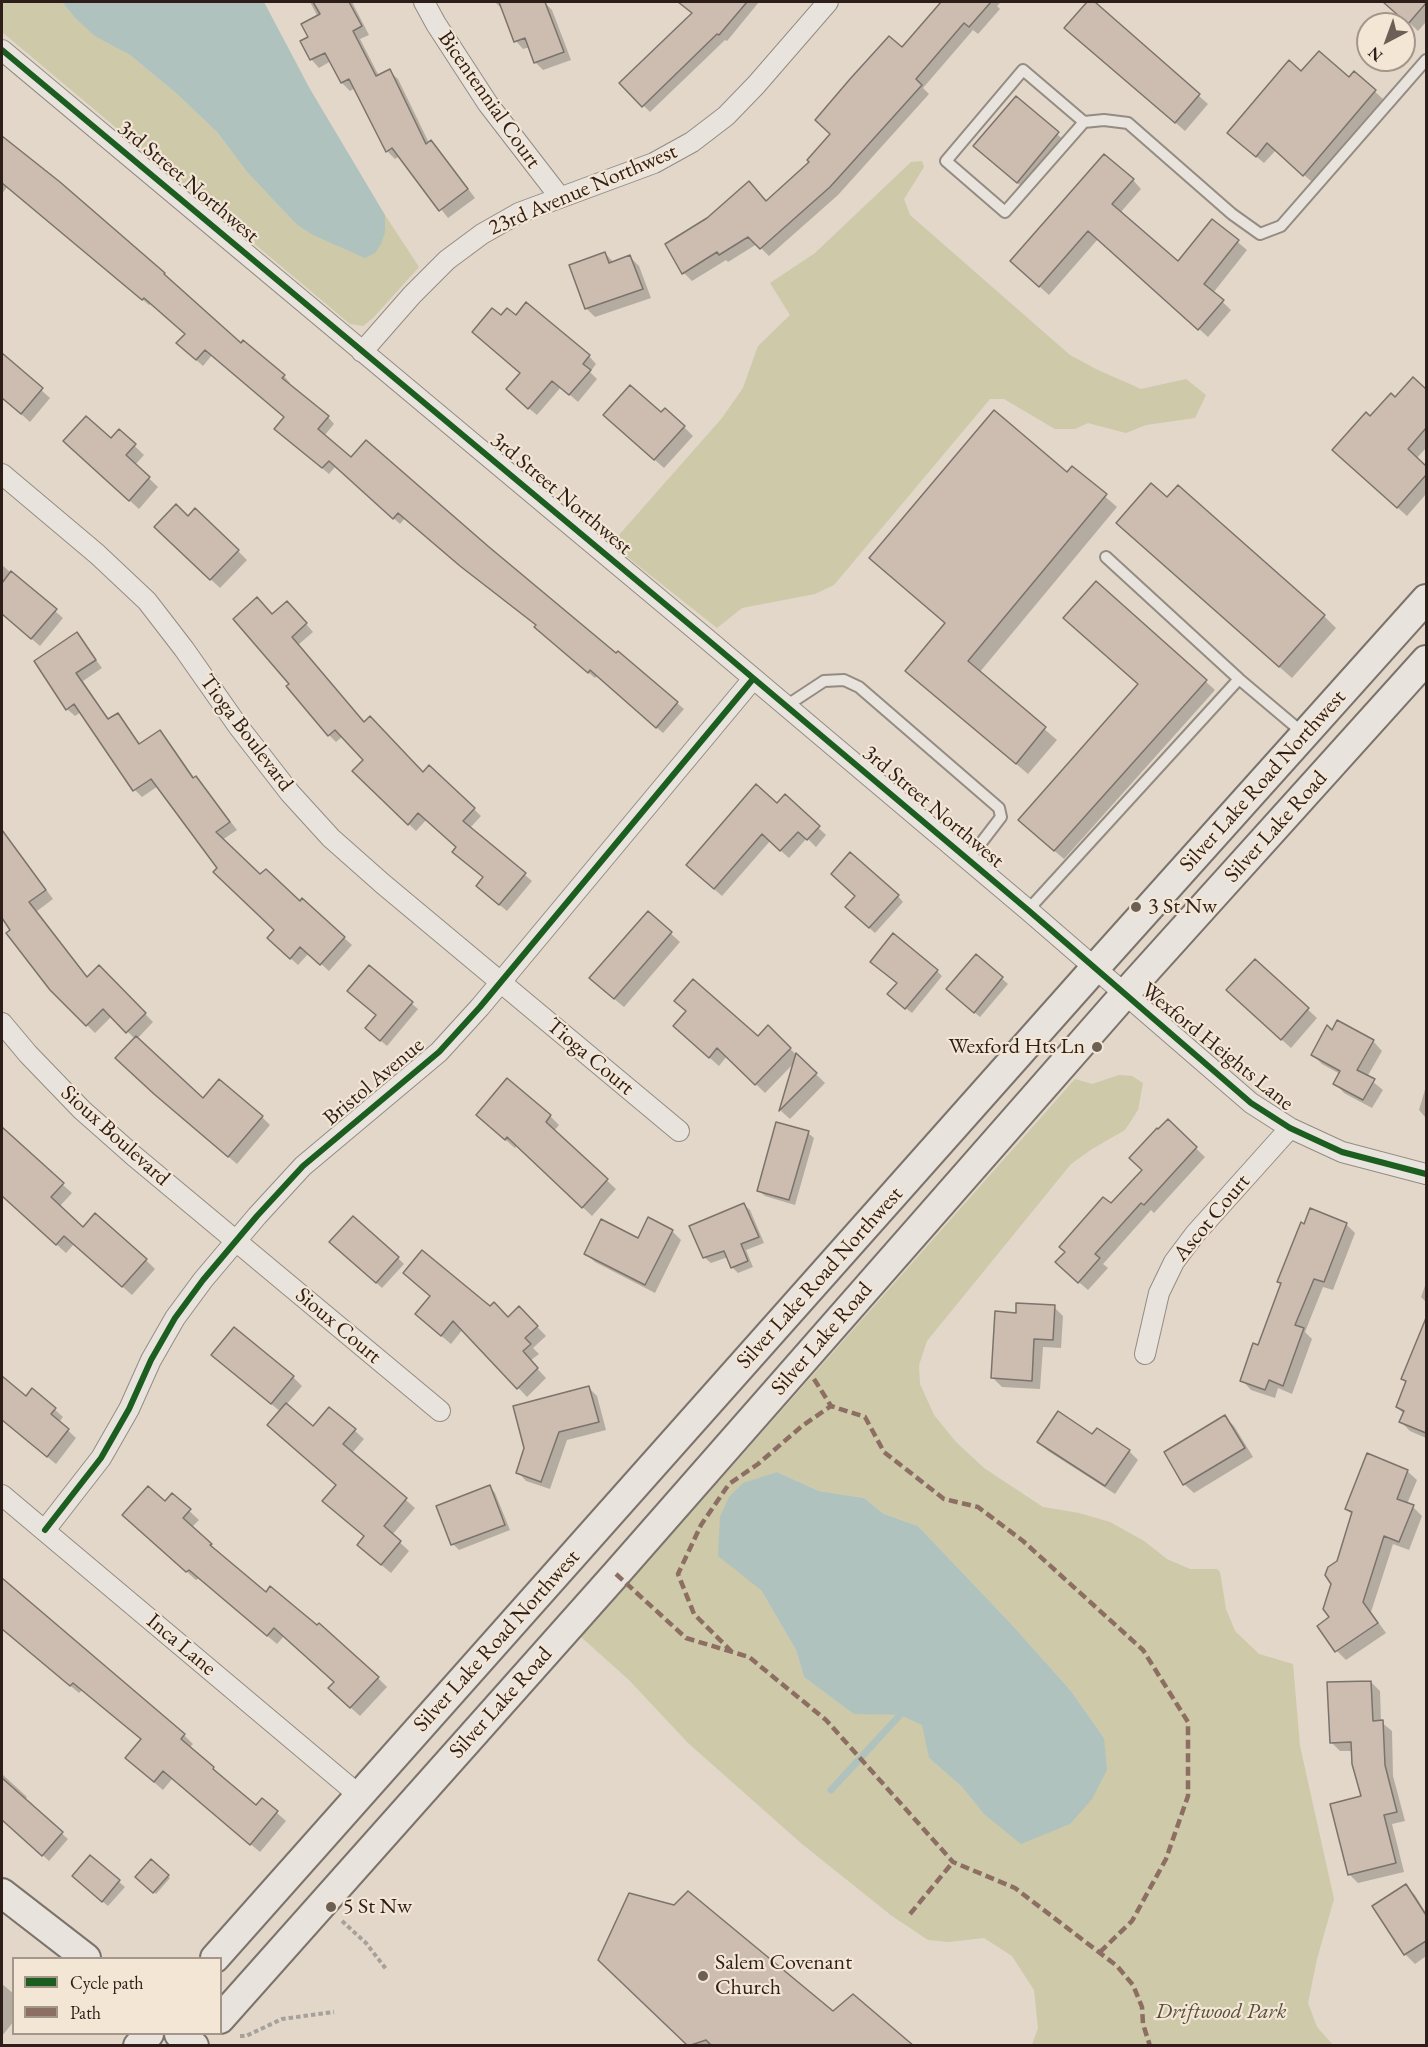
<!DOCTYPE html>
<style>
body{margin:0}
#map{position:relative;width:1428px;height:2047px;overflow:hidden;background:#e2d7c8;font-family:"EB Garamond",serif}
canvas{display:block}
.frame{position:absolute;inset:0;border:3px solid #2d1e19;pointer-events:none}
.legend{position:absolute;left:12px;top:1957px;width:210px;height:78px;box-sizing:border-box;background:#f3e6d5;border:2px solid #a4968a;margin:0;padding:8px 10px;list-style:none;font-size:18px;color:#2d1e19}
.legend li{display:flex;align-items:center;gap:12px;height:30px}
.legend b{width:30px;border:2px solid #a4968a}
.north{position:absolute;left:1356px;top:12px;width:60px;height:60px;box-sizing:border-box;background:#f3e6d5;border:2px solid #a4968a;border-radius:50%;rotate:221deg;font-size:16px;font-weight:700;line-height:24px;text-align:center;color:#2d1e19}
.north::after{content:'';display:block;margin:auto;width:21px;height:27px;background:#6c5f56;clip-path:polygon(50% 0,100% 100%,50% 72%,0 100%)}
</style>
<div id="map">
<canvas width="1428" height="2047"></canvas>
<div class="frame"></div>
<ul class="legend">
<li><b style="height:8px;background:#1b5e20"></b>Cycle path</li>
<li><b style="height:8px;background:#8d6e63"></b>Path</li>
</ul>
<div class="north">N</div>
</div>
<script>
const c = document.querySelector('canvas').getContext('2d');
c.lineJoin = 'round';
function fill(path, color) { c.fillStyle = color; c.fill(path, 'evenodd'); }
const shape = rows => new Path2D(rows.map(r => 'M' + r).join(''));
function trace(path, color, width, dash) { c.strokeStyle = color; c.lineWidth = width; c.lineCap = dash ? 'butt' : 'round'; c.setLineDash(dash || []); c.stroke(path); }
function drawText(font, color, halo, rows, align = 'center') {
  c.font = font + ' "EB Garamond",serif'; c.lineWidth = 4.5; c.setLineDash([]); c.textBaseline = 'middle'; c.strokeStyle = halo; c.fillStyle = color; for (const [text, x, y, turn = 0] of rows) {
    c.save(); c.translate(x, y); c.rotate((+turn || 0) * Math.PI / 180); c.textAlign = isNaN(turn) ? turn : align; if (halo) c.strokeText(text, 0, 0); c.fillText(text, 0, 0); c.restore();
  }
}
fill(shape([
 [2,2,62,2,75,18,95,35,130,55,177,94,217,132,247,172,296,224,349,251,385,232,385,215,419,267,373,318,363,326,350,324,2,32],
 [922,161,924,167,904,199,910,215,1070,355,1098,370,1141,389,1186,379,1206,395,1195,418,1146,425,1126,433,1088,423,1075,429,1055,429,1004,399,990,399,834,585,815,594,742,608,717,628,611,544,722,418,743,388,758,346,790,315,770,283,815,253,911,162],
 [1119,1075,1132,1076,1143,1083,1138,1110,1125,1130,1092,1149,1071,1164,927,1341,919,1365,920,1384,934,1415,956,1442,984,1468,1043,1507,1079,1513,1110,1522,1144,1541,1167,1559,1190,1569,1217,1569,1220,1572,1226,1609,1235,1631,1259,1654,1293,1664,1300,1746,1334,1899,1317,1959,1308,2003,1317,2027,1333,2045,1032,2045,1038,2028,1034,1990,1012,1956,984,1938,949,1942,928,1940,892,1916,802,1844,688,1743,629,1680,581,1637,1075,1079,1092,1084],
 [777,1472,819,1491,864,1498,884,1514,918,1526,1014,1627,1071,1691,1104,1738,983,1813,962,1787,929,1758,923,1725,900,1715,854,1713,804,1677,796,1650,761,1590]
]), '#cdc9a9');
fill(shape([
 [62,2,264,2,310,89,385,215,385,232,381,244,375,253,365,258,313,235,296,224,247,172,217,132,177,94,130,55,95,36,75,18],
 [777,1472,819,1491,864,1498,884,1514,918,1526,1014,1627,1071,1691,1104,1738,1107,1770,1092,1799,1070,1824,1021,1844,983,1813,962,1787,929,1758,922,1725,900,1715,854,1714,804,1677,796,1650,761,1590,718,1556,720,1517,729,1497,743,1483]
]), '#b0c2be');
fill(shape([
 [310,2,352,2,369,35,360,39,379,76,389,71,398,79,429,143,431,142,439,150,475,198,448,218,400,156,395,159,387,151,355,88,350,91,342,83,331,61,319,68,311,59,310,38,318,17],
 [495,2,538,2,539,4,544,2,552,10,571,60,543,70,535,62,530,47,523,49,516,41,504,11],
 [697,2,759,2,727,41,725,40,650,112,621,83,694,13,690,10],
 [940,2,1001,2,997,6,1000,9,978,34,973,30,923,88,929,94,838,195,769,256,757,244,728,262,726,260,692,281,684,273,811,163,942,3],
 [1089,2,1093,2,1208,104,1185,131,1066,27],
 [1388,2,1426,2,1426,22,1418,31],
 [1301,73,1349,80,1354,73,1383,99,1312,182,1276,150,1264,163,1237,140],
 [1016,98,1067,143,1027,191,984,155],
 [2,137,104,222,164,274,241,345,284,376,290,383,288,385,328,417,334,424,324,436,351,459,488,548,616,655,618,653,677,703,684,709,663,733,597,676,595,678,542,633,537,626,405,518,400,524,336,466,329,474,283,435,286,417,212,355,203,366,185,350,186,334,152,303,149,305,7,187,2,194],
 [1133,180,1141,189,1120,213,1178,263,1213,221,1247,250,1213,293,1231,310,1208,337,1098,239,1049,295,1021,270],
 [605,253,614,263,630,257,639,266,651,298,595,317,586,308],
 [516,317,589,356,596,364,590,372,597,379,578,402,561,387,537,415,515,397,522,373],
 [2,355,50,398,30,422,2,397],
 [1413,379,1426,391,1426,448,1416,459,1426,468,1426,494,1407,516,1343,459,1370,418,1395,399],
 [661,414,684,427,693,436,664,468,614,424],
 [119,431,144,455,135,465,158,487,139,509,74,450,111,440],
 [1072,468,1117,507,979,673,1057,740,1028,774,907,671,946,624,871,558,1067,474],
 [1130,535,1324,616,1336,628,1292,678],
 [165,536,238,551,247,560,220,588],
 [2,565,63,618,40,646,2,614],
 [1097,583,1215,690,1064,859,1029,829,1139,685],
 [294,610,313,632,298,645,364,723,423,774,474,809,481,816,470,828,532,881,507,911,485,893,485,878,457,848,427,819,416,831,354,771,365,760,343,736,336,742,329,735,292,684,273,615],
 [77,634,102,668,83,681,109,720,117,714,141,745,160,732,167,739,195,779,196,778,203,785,237,830,222,840,260,876,300,903,302,900,352,945,329,971,309,953,298,965,276,945,276,930,219,868,158,786,142,797,135,790,81,712,75,716,67,709],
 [785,796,826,835,816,847,807,838,789,858,770,841,722,896,696,873,777,806],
 [5,838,14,846,53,899,37,911,88,978,99,967,153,1022,137,1039,203,1100,262,1117,270,1125,237,1164,164,1102,135,1039,112,1016,95,1033,51,989,2,915,2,840],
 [856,896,898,896,903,902,875,933,853,913],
 [648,913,680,942,624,1007,600,987],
 [976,956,1008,984,980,1017,954,995],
 [1255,961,1317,1018,1291,1048,1237,999],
 [369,967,418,1009,387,1046,373,1034,378,1016],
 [937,971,942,976,912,1013,895,1000],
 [688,1012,758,1038,768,1027,825,1083,790,1119,781,1111,795,1062,765,1093,727,1056,719,1066,684,1035],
 [1333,1032,1373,1041,1382,1051,1367,1077,1383,1090,1372,1108,1344,1093,1335,1083,1340,1074,1322,1064,1313,1055],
 [1426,1086,1426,1118,1419,1110],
 [550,1116,559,1125,554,1131,616,1189,592,1216,517,1145,515,1148,487,1124],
 [1168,1122,1205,1157,1154,1213,1151,1210,1103,1264,1108,1268,1088,1290,1066,1271,1111,1205,1143,1170],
 [4,1132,72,1193,59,1207,84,1229,146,1260,155,1269,132,1295,74,1244,66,1253,4,1197,2,1198,2,1134],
 [808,1133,814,1138,795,1205,765,1196,759,1191],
 [744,1205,750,1210,764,1243,746,1250,753,1267,738,1273,732,1267,728,1257,711,1263,705,1258,691,1226],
 [1346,1224,1355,1233,1333,1290,1323,1287,1305,1332,1312,1339,1292,1394,1278,1388,1275,1398,1251,1390,1242,1380,1259,1347,1282,1284,1279,1281],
 [672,1231,681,1240,655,1293,595,1262,585,1253],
 [337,1247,398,1258,404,1264,382,1288],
 [1426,1283,1426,1302,1421,1297],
 [431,1296,490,1308,508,1319,519,1308,546,1336,533,1348,539,1354,530,1361,546,1378,527,1397,463,1329,451,1344,426,1323],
 [1054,1307,1063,1316,1061,1348,1043,1347,1040,1389,1002,1387,993,1378,1017,1315],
 [1417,1342,1426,1346,1426,1438,1410,1431,1401,1422,1404,1414,1397,1407,1407,1383,1403,1379],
 [222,1364,293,1377,302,1386,286,1405,313,1428,354,1430,364,1439,352,1453,415,1508,392,1535,409,1551,391,1573,368,1554,366,1537,338,1485,281,1412],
 [2,1383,26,1398,33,1390,63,1417,59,1422,76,1438,56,1464,2,1420],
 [588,1387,597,1396,606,1430,567,1440,550,1489,526,1481,518,1472],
 [1225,1417,1234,1426,1253,1457,1194,1493,1184,1484,1166,1453],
 [1093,1436,1129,1451,1138,1460,1115,1494,1048,1451,1039,1442],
 [1407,1471,1417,1480,1407,1504,1413,1507,1422,1516,1409,1550,1393,1544,1371,1612,1386,1633,1346,1660,1337,1651,1319,1626,1331,1618,1338,1562,1353,1515,1346,1509],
 [490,1487,495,1493,510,1530,459,1550,453,1544,438,1506],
 [172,1495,199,1520,192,1527,220,1554,266,1594,378,1678,387,1687,360,1716,339,1697,335,1682,284,1636,277,1644,199,1578,196,1580,133,1524,165,1503],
 [2,1580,184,1735,193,1744,189,1748,213,1768,222,1776,221,1778,256,1807,262,1800,286,1821,260,1852,172,1779,163,1790,136,1767,142,1740,82,1690,79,1693,24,1647,17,1636,2,1623],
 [1371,1682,1380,1691,1381,1722,1392,1731,1393,1776,1405,1821,1392,1824,1404,1872,1358,1883,1349,1874,1362,1797,1353,1751,1340,1751,1331,1742],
 [2,1774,27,1797,25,1800,68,1839,49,1861,2,1818,3,1815,2,1813],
 [90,1857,125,1887,108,1906,79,1882],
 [152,1862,170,1878,156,1894,137,1877],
 [1406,1886,1415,1895,1426,1913,1426,1956,1415,1964,1405,1954,1374,1906],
 [674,1907,833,2013,911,2046,690,2046,612,1972],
 [2,1984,14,1994,14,2021,2,2036]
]), '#0003');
trace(shape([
 [831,1790,900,1715]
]), '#b0c2be', 7);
const building = shape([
 [313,2,349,2,362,26,353,31,376,76,390,69,426,144,431,140,468,189,439,211,392,148,386,152,349,79,341,83,325,53,310,60,300,41,308,37,301,24,320,14,313,2],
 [499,2,545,2,564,52,534,63,525,38,514,42,499,2],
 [678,2,747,2,719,35,717,34,642,107,619,83,692,13,678,2],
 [941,2,991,2,969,27,964,23,916,79,922,85,830,187,760,249,748,237,719,255,717,252,682,274,665,244,707,218,749,181,766,201,809,162,807,160,830,134,815,120,850,79,889,36,902,47,941,2],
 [1087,2,1095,2,1200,94,1175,123,1064,28,1087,2],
 [1383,2,1426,2,1426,3,1408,24,1383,2],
 [1319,51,1349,77,1354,71,1376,90,1303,176,1267,143,1256,157,1227,133,1289,60,1301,71,1319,51],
 [1016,96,1059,132,1017,183,973,146,1016,96],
 [2,136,60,182,165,273,164,274,241,343,243,340,285,375,282,378,329,416,318,429,351,457,366,440,489,547,616,653,618,651,678,702,656,728,590,670,588,673,534,627,536,625,460,566,398,513,393,519,329,461,322,468,274,429,284,417,205,350,196,360,176,343,185,334,144,298,142,300,2,183,2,136],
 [1104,154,1134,179,1112,204,1178,261,1212,219,1239,240,1204,284,1224,300,1198,330,1088,231,1039,287,1010,261,1104,154],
 [605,252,609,263,630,255,643,289,585,309,569,265,605,252],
 [526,302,590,355,583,364,591,370,569,395,552,381,528,409,506,389,520,373,472,332,492,308,501,315,507,308,516,315,526,302],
 [2,353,43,388,21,414,2,398,2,353],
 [1413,377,1426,389,1426,428,1408,449,1426,466,1426,475,1397,508,1332,450,1366,412,1370,416,1391,393,1395,397,1413,377],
 [630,385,661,412,665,408,685,426,654,460,603,415,630,385],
 [994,410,1067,472,1072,466,1107,494,968,661,1046,727,1016,764,905,671,945,623,869,558,994,410],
 [86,416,111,438,119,429,136,444,126,455,150,477,129,501,63,441,86,416],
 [1151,483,1167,497,1178,485,1325,615,1279,667,1116,523,1151,483],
 [176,504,188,516,195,508,239,550,210,580,154,527,176,504],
 [11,571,57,609,31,639,2,614,2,583,11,571],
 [1096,581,1207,680,1054,851,1018,820,1138,684,1063,618,1096,581],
 [257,597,272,614,287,601,307,623,292,637,364,722,370,716,423,772,429,765,475,808,463,821,526,873,499,905,476,886,483,877,452,852,456,847,418,813,408,825,352,771,363,760,335,730,328,736,286,686,289,684,233,619,257,597],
 [77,632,96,660,76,673,108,719,118,713,139,744,160,730,193,778,196,776,230,822,216,832,260,874,266,869,300,901,302,898,345,937,320,965,300,947,290,959,267,938,274,930,213,872,217,868,151,779,133,791,74,704,66,710,34,661,77,632],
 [756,784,777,803,785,794,820,826,807,840,798,832,780,851,762,834,714,889,686,865,756,784],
 [2,830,46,890,29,902,87,977,99,965,146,1013,126,1033,103,1009,86,1026,50,990,6,933,10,930,2,918,2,830],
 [850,852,899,895,869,928,845,907,855,896,831,874,850,852],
 [648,911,672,932,614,999,589,978,648,911],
 [893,933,938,970,905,1009,887,994,897,983,870,962,893,933],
 [976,954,1003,977,974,1013,946,989,976,954],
 [1255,959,1309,1008,1281,1040,1226,990,1255,959],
 [369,965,413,1002,380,1041,365,1028,376,1015,347,991,369,965],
 [693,979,758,1036,768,1025,791,1048,755,1085,717,1048,709,1058,673,1026,686,1011,674,1001,693,979],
 [1337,1020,1374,1040,1357,1070,1375,1079,1363,1100,1333,1084,1340,1071,1311,1055,1327,1025,1332,1030,1337,1020],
 [136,1036,203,1098,219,1079,263,1116,228,1157,154,1094,115,1058,136,1036],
 [796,1053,817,1073,779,1111,796,1053],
 [507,1078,551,1115,546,1122,608,1179,582,1208,507,1137,505,1140,476,1115,507,1078],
 [1168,1119,1197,1147,1144,1205,1141,1203,1095,1254,1100,1258,1078,1283,1055,1262,1065,1252,1059,1247,1103,1197,1111,1203,1142,1170,1129,1158,1157,1128,1158,1129,1168,1119],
 [776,1122,809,1131,789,1200,757,1191,776,1122],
 [2,1127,64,1183,51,1197,83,1227,95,1213,147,1259,122,1287,64,1236,56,1245,2,1196,2,1127],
 [744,1203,759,1237,741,1244,748,1261,731,1268,724,1251,703,1258,689,1226,744,1203],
 [1310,1208,1347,1223,1324,1282,1314,1279,1295,1325,1304,1328,1283,1386,1269,1380,1265,1390,1240,1381,1253,1343,1258,1345,1281,1283,1277,1282,1301,1222,1304,1224,1310,1208],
 [353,1216,399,1257,376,1283,329,1242,353,1216],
 [648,1217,673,1230,645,1285,584,1254,601,1219,638,1238,648,1217],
 [422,1250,490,1306,494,1302,508,1317,519,1306,538,1326,525,1338,531,1344,523,1351,538,1368,517,1389,453,1321,441,1336,415,1314,430,1296,403,1273,422,1250],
 [1016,1303,1055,1305,1053,1340,1034,1339,1032,1381,991,1378,995,1311,1016,1313,1016,1303],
 [1426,1318,1426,1433,1399,1422,1404,1411,1396,1407,1406,1381,1401,1379,1426,1318],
 [234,1327,294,1376,271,1404,211,1355,234,1327],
 [2,1376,26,1396,32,1388,56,1408,51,1414,69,1429,47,1457,2,1420,2,1376],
 [589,1386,599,1422,559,1432,541,1482,516,1473,524,1448,513,1406,589,1386],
 [286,1403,313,1426,329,1407,356,1429,343,1444,407,1498,384,1526,401,1541,381,1565,357,1545,364,1536,322,1501,336,1485,267,1425,286,1403],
 [1058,1411,1092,1434,1097,1428,1130,1450,1105,1486,1037,1442,1058,1411],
 [1225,1415,1245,1448,1183,1485,1164,1452,1225,1415],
 [1367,1453,1408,1470,1397,1499,1414,1505,1399,1542,1384,1536,1363,1602,1378,1623,1335,1652,1317,1626,1329,1617,1323,1609,1331,1584,1325,1575,1328,1567,1337,1561,1352,1512,1345,1509,1367,1453],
 [490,1485,505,1525,451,1545,436,1506,490,1485],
 [148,1486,165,1501,172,1493,191,1509,183,1518,212,1544,210,1545,266,1592,270,1586,317,1625,319,1623,379,1677,350,1708,328,1688,334,1682,274,1628,267,1636,189,1570,186,1572,122,1515,148,1486],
 [2,1578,185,1734,181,1739,214,1767,213,1769,256,1805,262,1798,278,1811,250,1845,163,1771,154,1782,125,1758,141,1739,73,1683,70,1686,2,1629,2,1578],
 [1371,1681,1373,1721,1383,1720,1385,1765,1397,1812,1384,1815,1396,1863,1348,1875,1330,1804,1361,1796,1352,1764,1351,1742,1330,1743,1327,1682,1371,1681],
 [2,1778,63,1832,42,1856,2,1820,2,1778],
 [90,1855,120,1880,102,1902,72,1876,90,1855],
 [151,1859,169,1875,153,1893,135,1877,151,1859],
 [1406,1884,1426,1915,1426,1941,1404,1955,1372,1906,1406,1884],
 [688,1891,833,2011,853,1994,914,2046,712,2046,706,2040,688,2046,598,1960,629,1893,674,1905,688,1891]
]);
fill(building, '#cdbcb0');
trace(building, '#7b736c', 1.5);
const lane = shape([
 [1084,122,1023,70,946,161,1005,212,1084,122,1104,120,1128,123,1232,214,1260,234,1281,226,1426,60],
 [1106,557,1239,679,1303,733],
 [786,706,824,681,844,680,859,687,999,808,1001,817,968,860],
 [1028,910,1239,679]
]);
const street = shape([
 [424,2,436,24,488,104,559,196],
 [2,50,708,640,1028,910,1251,1103,1290,1128,1342,1152,1426,1174],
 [362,352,412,295,447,260,482,234,519,213,654,163,692,142,726,116,756,85,828,2],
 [2,474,97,554,147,601,184,649,238,726,290,793,331,838,383,884,679,1131],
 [2,1023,28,1054,82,1110,134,1156,440,1411],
 [1145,1354,1159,1293,1174,1262,1195,1234,1290,1128],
 [2,1495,360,1796],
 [45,1530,101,1458,129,1409,151,1360,175,1318,203,1280,257,1216,303,1166,439,1052,480,1007,753,679]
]);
const secondary = shape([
 [2,1893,86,1958],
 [215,1958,1095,968,1426,599],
 [220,2019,616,1574,1124,995,1426,660],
 [179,2034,194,2046],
 [138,2046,149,2034]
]);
trace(lane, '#948c83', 14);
trace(street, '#948c83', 22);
trace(secondary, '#7b736c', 32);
trace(shape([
 [342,1921,366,1943,386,1969],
 [240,2036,246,2036,282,2019,334,2012]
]), '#a6a19a', 4, [4.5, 3]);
trace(lane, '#e8e3dc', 10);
trace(street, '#e8e3dc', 20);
trace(secondary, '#e8e3dc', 28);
trace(shape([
 [814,1379,831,1406],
 [616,1574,686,1638,749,1657,826,1720,953,1862,1015,1888,1117,1966,1133,1985,1142,2007,1143,2024,1150,2046],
 [732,1652,694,1614,678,1574,701,1525,729,1484,758,1464,802,1426,831,1406,865,1417,884,1452,944,1499,978,1507,1023,1541,1143,1650,1188,1722,1188,1796,1166,1859,1132,1921,1099,1953],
 [910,1914,953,1862]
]), '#8d6e63', 4.5, [9, 4.5]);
trace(shape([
 [2,50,708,640,1028,910,1251,1103,1290,1128,1342,1152,1426,1174],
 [45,1530,101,1458,129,1409,151,1360,175,1318,203,1280,257,1216,303,1166,439,1052,480,1007,753,679]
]), '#1b5e20', 6);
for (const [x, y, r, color] of [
 [1136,907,6,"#6c5f56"],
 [1097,1047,6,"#6c5f56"],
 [331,1907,6,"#6c5f56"],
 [703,1976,6,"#6c5f56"]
]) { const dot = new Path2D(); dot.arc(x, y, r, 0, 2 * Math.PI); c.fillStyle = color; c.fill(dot); trace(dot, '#f3e6d5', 2); }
drawText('22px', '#2d1e19', '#f3e6d5', [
 ["Bicentennial Court",489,100,55],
 ["3rd Street Northwest",188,182,40],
 ["23rd Avenue Northwest",583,190,-23],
 ["3rd Street Northwest",561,494,40],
 ["Tioga Boulevard",246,733,53],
 ["Silver Lake Road Northwest",1263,781,-48],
 ["3rd Street Northwest",933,807,40],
 ["Silver Lake Road",1276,827,-48],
 ["Wexford Heights Lane",1217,1047,39],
 ["Tioga Court",590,1057,40],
 ["Bristol Avenue",374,1082,-40],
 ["Sioux Boulevard",115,1136,42],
 ["Ascot Court",1212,1218,-50],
 ["Silver Lake Road Northwest",820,1278,-48],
 ["Sioux Court",338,1326,40],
 ["Silver Lake Road",822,1339,-49],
 ["Silver Lake Road Northwest",497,1641,-48],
 ["Inca Lane",181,1645,40],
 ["Silver Lake Road",501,1703,-48]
]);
drawText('22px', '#2d1e19', '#f3e6d5', [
 ["3 St Nw",1148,907],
 ["Wexford Hts Ln",1085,1047,"right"],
 ["5 St Nw",343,1907],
 ["Salem Covenant",715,1963],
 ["Church",715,1988]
], 'left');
drawText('italic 22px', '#584e3c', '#f3e6d5', [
 ["Driftwood Park",1221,2012]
]);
</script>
